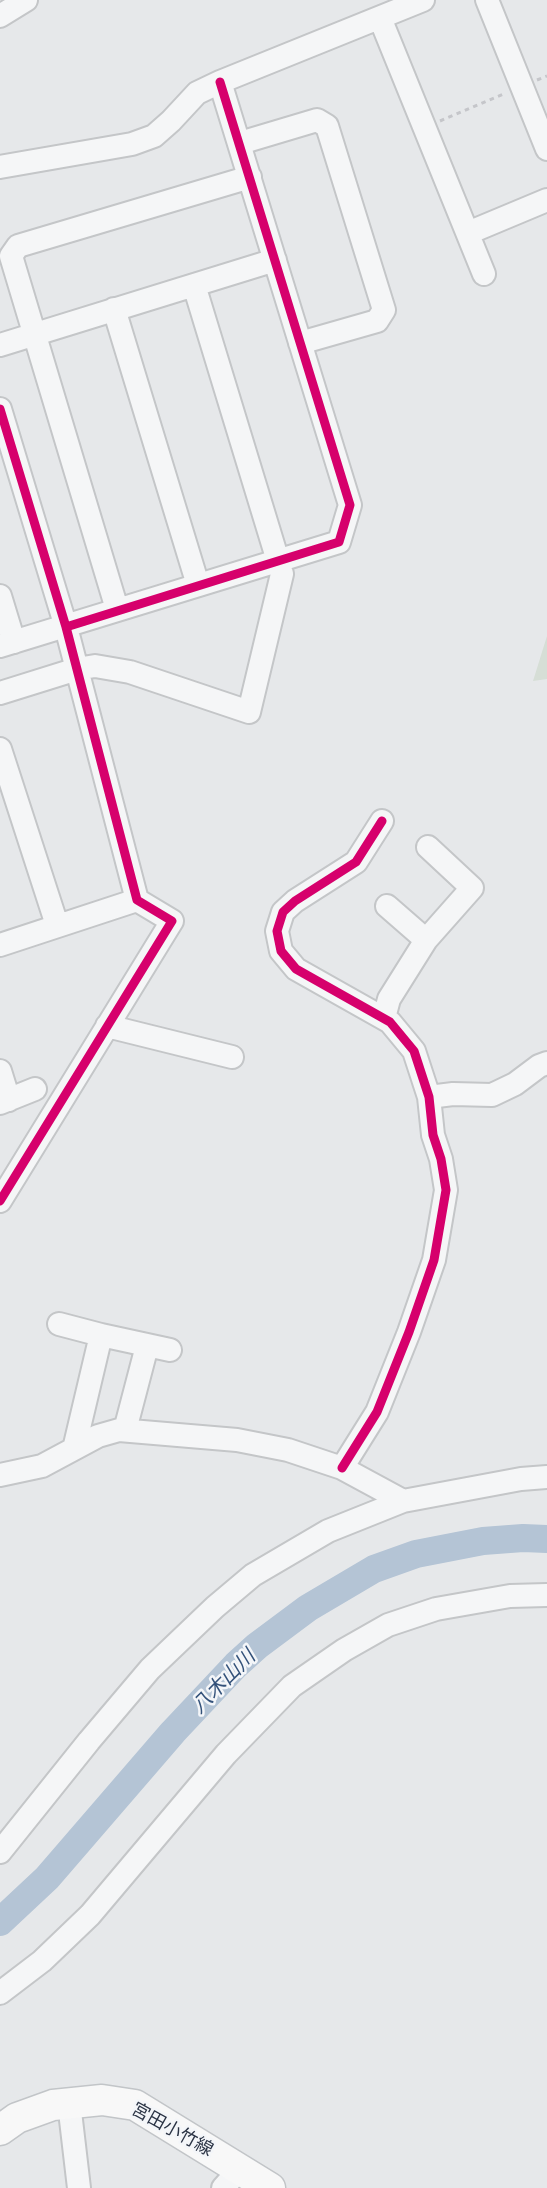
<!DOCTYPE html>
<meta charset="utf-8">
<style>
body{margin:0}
canvas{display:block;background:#e6e8ea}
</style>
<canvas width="547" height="2188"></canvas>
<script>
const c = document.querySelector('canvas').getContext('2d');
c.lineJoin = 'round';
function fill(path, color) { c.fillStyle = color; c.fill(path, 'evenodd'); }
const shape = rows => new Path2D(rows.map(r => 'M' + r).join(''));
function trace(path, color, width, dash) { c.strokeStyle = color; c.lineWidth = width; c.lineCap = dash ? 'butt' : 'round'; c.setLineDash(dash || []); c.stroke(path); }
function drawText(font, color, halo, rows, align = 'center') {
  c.font = font + ' "Fira Sans Condensed","Noto Sans JP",sans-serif'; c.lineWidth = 5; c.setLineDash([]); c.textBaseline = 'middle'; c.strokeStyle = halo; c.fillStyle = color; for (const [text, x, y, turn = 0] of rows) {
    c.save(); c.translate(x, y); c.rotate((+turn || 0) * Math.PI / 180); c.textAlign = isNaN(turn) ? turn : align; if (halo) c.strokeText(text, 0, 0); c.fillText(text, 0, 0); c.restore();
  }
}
fill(shape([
 [547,636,547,679,533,681]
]), '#d6ded6');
trace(shape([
 [0,1922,47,1878,173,1732,236,1665,257,1646,308,1608,374,1569,416,1554,483,1541,523,1538,547,1539]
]), '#b4c4d5', 28);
const minor = shape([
 [487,0,547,149],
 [0,16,26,0],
 [380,18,484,274],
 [240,143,317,120,327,126,384,310,377,321,300,343],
 [0,167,132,144,154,136,171,121,197,93,220,82,423,0],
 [468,233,547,200],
 [114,309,198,585],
 [0,345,275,260],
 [0,409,66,627,137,900,172,921,0,1201],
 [0,596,14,642],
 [117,609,11,256,18,246,250,177],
 [0,646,339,542,350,505,220,82],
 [0,693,77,669,95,666,130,672,249,712,282,574,194,285],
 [0,749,57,925],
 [387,906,426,940],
 [0,945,137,900],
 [384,1018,389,999,426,940,472,888,428,847],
 [107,1026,232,1057],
 [0,1071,9,1100],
 [429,1097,453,1094,492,1095,515,1084,539,1066,547,1063],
 [0,1103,35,1089],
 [59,1324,101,1335],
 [125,1430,147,1346],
 [74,1449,101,1335,170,1350],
 [342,1468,377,1412,409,1332,434,1260,446,1190,441,1159,433,1135,429,1097,414,1051,390,1022,296,969,281,951,277,931,283,912,295,901,356,862,382,821],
 [0,1475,42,1466,98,1436,119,1430,237,1440,288,1450,342,1468,403,1501],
 [0,1852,89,1741,150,1669,215,1607,253,1575,328,1531,403,1501,521,1479,547,1477],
 [0,1993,42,1961,90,1915,226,1754,292,1686,344,1650,388,1625,436,1609,510,1596,547,1595],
 [69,2103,79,2188],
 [223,2188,240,2169]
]);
const major = shape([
 [0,2130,17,2118,53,2105,102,2100,135,2105,270,2188]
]);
trace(minor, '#c4c6c8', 26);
trace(major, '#c2c5c8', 33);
trace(shape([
 [537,80,547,76],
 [440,121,506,93]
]), '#c5c6ca', 3, [4.5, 4.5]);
trace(minor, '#f5f6f7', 22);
trace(major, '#f8f8f8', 30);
trace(shape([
 [0,409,66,627,137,900,172,921,0,1201],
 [66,627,339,542,350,505,220,82],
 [342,1468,377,1412,409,1332,434,1260,446,1190,441,1159,433,1135,429,1097,414,1051,390,1022,296,969,281,951,277,931,283,912,295,901,356,862,382,821]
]), '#d6006c', 9);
drawText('18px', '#2b3445', '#f4f6f9', [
 ["宮田小竹線",172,2130,29]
]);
drawText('italic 20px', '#34527a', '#f4f6f9', [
 ["八木山川",224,1682,-45]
]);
</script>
